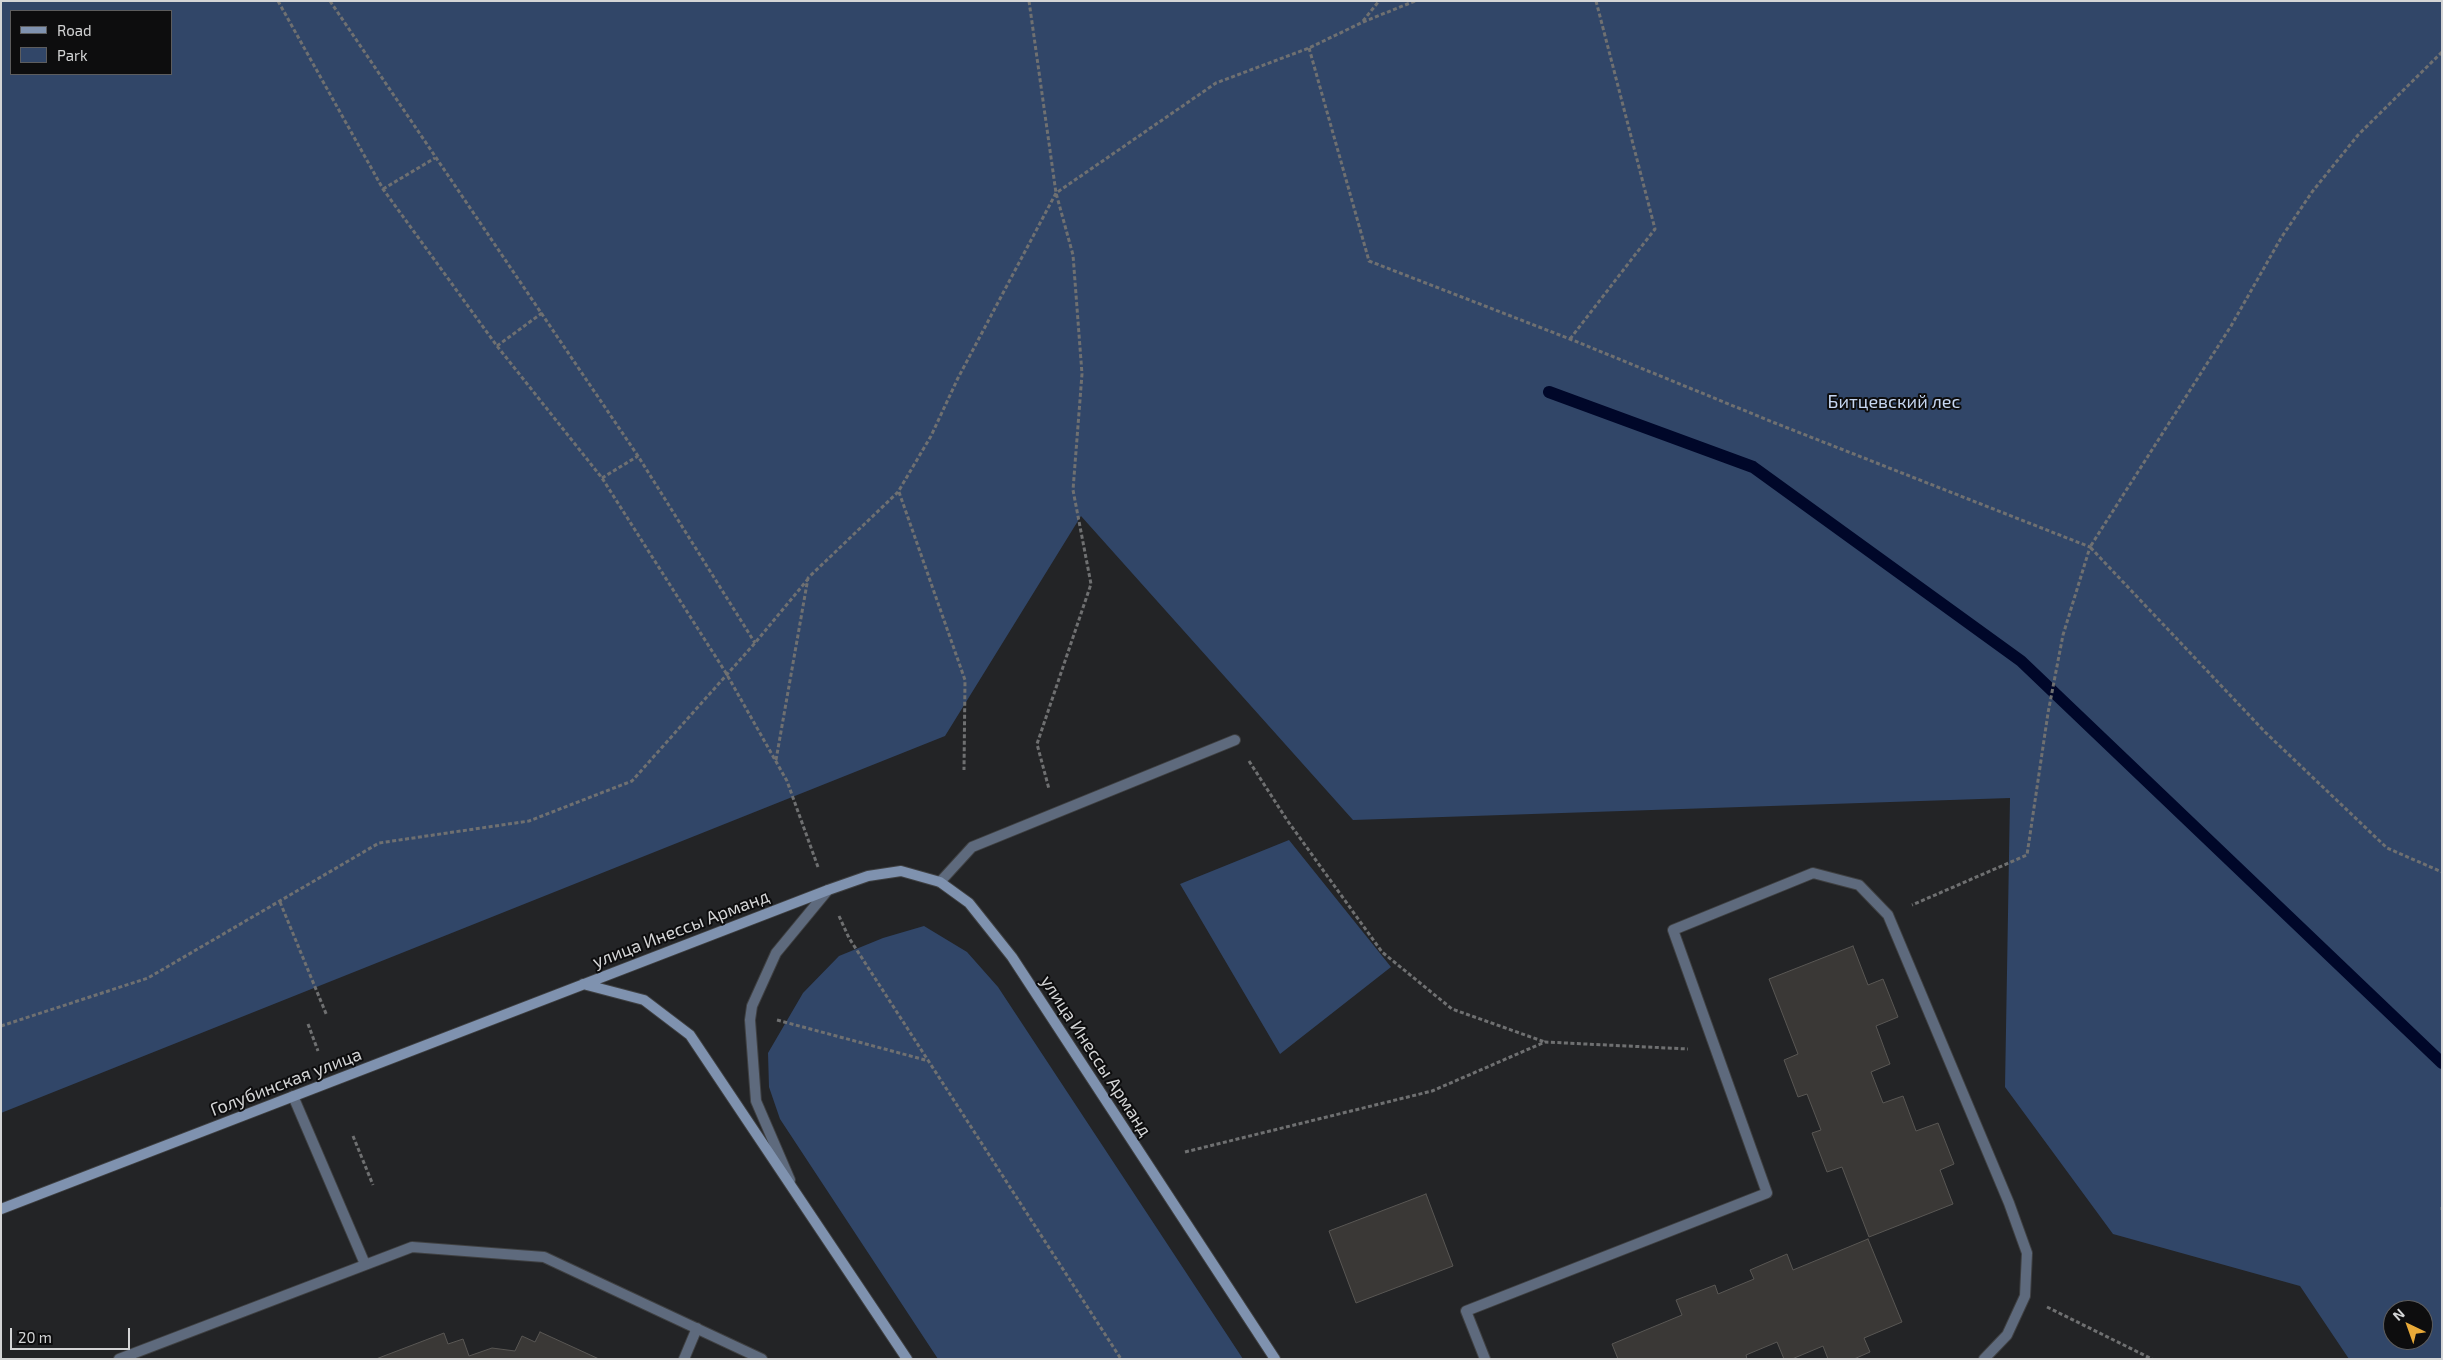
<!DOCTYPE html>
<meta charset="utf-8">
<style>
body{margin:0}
#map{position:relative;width:2443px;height:1360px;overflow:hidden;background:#232426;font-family:"Exo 2",sans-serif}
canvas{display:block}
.frame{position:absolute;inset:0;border:2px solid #d4d5d6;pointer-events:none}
.legend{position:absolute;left:10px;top:10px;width:162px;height:65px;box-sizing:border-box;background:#0d0d0e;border:1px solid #5d5d5e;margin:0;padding:6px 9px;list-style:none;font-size:15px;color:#d4d5d6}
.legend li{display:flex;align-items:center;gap:10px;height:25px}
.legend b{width:25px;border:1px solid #5d5d5e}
.north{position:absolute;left:2383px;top:1300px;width:50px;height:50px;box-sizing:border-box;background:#0d0d0e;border:1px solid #5d5d5e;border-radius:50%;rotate:318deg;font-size:14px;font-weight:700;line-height:20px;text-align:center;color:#d4d5d6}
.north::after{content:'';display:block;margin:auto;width:18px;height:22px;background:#e9aa38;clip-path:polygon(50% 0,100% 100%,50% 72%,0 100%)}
.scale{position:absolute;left:10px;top:1328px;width:120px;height:22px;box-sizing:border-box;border:2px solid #d4d5d6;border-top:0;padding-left:6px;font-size:15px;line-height:18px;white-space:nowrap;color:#d4d5d6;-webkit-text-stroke:4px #0d0d0e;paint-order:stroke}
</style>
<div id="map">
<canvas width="2443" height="1360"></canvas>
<div class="frame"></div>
<ul class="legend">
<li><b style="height:6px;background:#7f92af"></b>Road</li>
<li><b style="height:14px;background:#314668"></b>Park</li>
</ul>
<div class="north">N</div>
<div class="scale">20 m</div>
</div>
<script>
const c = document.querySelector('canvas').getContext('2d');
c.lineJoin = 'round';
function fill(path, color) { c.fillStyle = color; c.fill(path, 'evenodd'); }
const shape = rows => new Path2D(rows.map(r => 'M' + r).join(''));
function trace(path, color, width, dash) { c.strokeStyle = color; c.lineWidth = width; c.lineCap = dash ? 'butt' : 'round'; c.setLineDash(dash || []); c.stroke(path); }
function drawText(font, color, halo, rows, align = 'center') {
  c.font = font + ' "Exo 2",sans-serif'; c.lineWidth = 4; c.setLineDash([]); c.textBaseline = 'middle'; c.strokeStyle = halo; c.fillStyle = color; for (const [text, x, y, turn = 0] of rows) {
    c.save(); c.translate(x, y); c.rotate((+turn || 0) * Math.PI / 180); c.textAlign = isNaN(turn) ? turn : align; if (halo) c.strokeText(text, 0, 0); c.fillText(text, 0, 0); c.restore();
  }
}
fill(shape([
 [1,1,2442,1,2442,1359,2349,1359,2300,1286,2113,1234,2005,1087,2010,798,1353,820,1081,516,945,736,1,1113],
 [171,11,171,74,11,74,11,11],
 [2393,1310,2423,1310,2423,1340,2393,1340],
 [1289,840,1391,967,1280,1054,1180,884],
 [924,926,967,952,998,987,1243,1359,938,1359,780,1119,769,1087,768,1053,803,993,839,956,883,938]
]), '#314668');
trace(shape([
 [1549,392,1753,467,2021,661,2442,1063]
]), '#000729', 12);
const building = shape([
 [1853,946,1868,985,1883,979,1898,1017,1876,1026,1890,1064,1871,1072,1883,1103,1903,1096,1916,1131,1938,1123,1954,1164,1940,1170,1953,1204,1869,1237,1842,1167,1827,1172,1812,1133,1821,1130,1807,1094,1798,1097,1784,1060,1798,1054,1769,979,1853,946],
 [1426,1194,1453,1266,1356,1303,1329,1231,1426,1194],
 [1868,1239,1902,1322,1864,1338,1870,1352,1854,1359,1828,1359,1823,1346,1792,1359,1784,1359,1777,1342,1746,1355,1747,1359,1618,1359,1612,1344,1682,1315,1676,1300,1715,1285,1718,1294,1754,1279,1750,1270,1787,1254,1793,1270,1868,1239],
 [540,1332,599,1359,376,1359,444,1333,448,1344,463,1339,469,1356,492,1348,515,1351,522,1336,535,1342,540,1332]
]);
fill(building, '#3a3836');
trace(building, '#595754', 1);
const lane = shape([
 [940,882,972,847,1235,740],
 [293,1096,365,1264],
 [119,1359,412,1247,544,1257,762,1359],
 [684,1359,697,1328],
 [1485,1359,1466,1311,1767,1193,1673,930,1813,873,1859,885,1888,915,2009,1203,2027,1253,2025,1296,2007,1335,1984,1359]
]);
const street = shape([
 [790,1180,756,1101,750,1020,752,1006,776,953,828,890]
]);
const secondary = shape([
 [583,984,644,1000,690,1035,907,1359],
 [1,1209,828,890,868,876,901,871,940,882,969,903,1012,957,1275,1359]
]);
trace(lane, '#3f4042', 12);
trace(street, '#3f4042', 12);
trace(secondary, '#3f4042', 12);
trace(shape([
 [278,1,383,189,497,346,602,478,726,673,787,781,818,867],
 [330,1,638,456,755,643],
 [1029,1,1056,193,1073,255,1082,374,1073,490,1091,584,1037,744,1049,789],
 [1363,21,1379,1],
 [1309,48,1369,261,1570,339,1775,423,2090,547,2063,635,2048,713,2027,855,1912,905],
 [2442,52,2358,135,2312,192,2281,238,2231,326,2090,547,2265,732,2387,848,2442,872],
 [383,189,435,158],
 [1570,339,1655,229,1596,1],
 [497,346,542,313],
 [602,478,638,456],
 [899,492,965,680,964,770],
 [776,760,808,578,898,492,931,436,958,378,1056,193,1216,83,1309,48,1363,22,1415,1],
 [1249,761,1287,820,1382,952,1452,1009,1545,1042],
 [280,902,327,1016],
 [839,916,849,938,1121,1359],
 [777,1020,929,1061],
 [308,1024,318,1051],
 [1,1026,148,978,379,843,529,821,632,781,755,643,808,579],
 [353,1136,373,1185],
 [1185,1152,1432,1091,1545,1042,1688,1049],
 [2442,1207,2442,1210],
 [2047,1307,2152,1359]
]), '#6f7071', 3, [4, 2.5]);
trace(lane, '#5e6a7d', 10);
trace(street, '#5e6a7d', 10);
trace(secondary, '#7f92af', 10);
drawText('18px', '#c7d7f2', '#0d0d0e', [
 ["Битцевский лес",1894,402]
]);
drawText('18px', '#d4d5d6', '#0d0d0e', [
 ["улица Инессы Арманд",681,929,-21],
 ["улица Инессы Арманд",1096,1056,57],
 ["Голубинская улица",286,1082,-21]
]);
</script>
